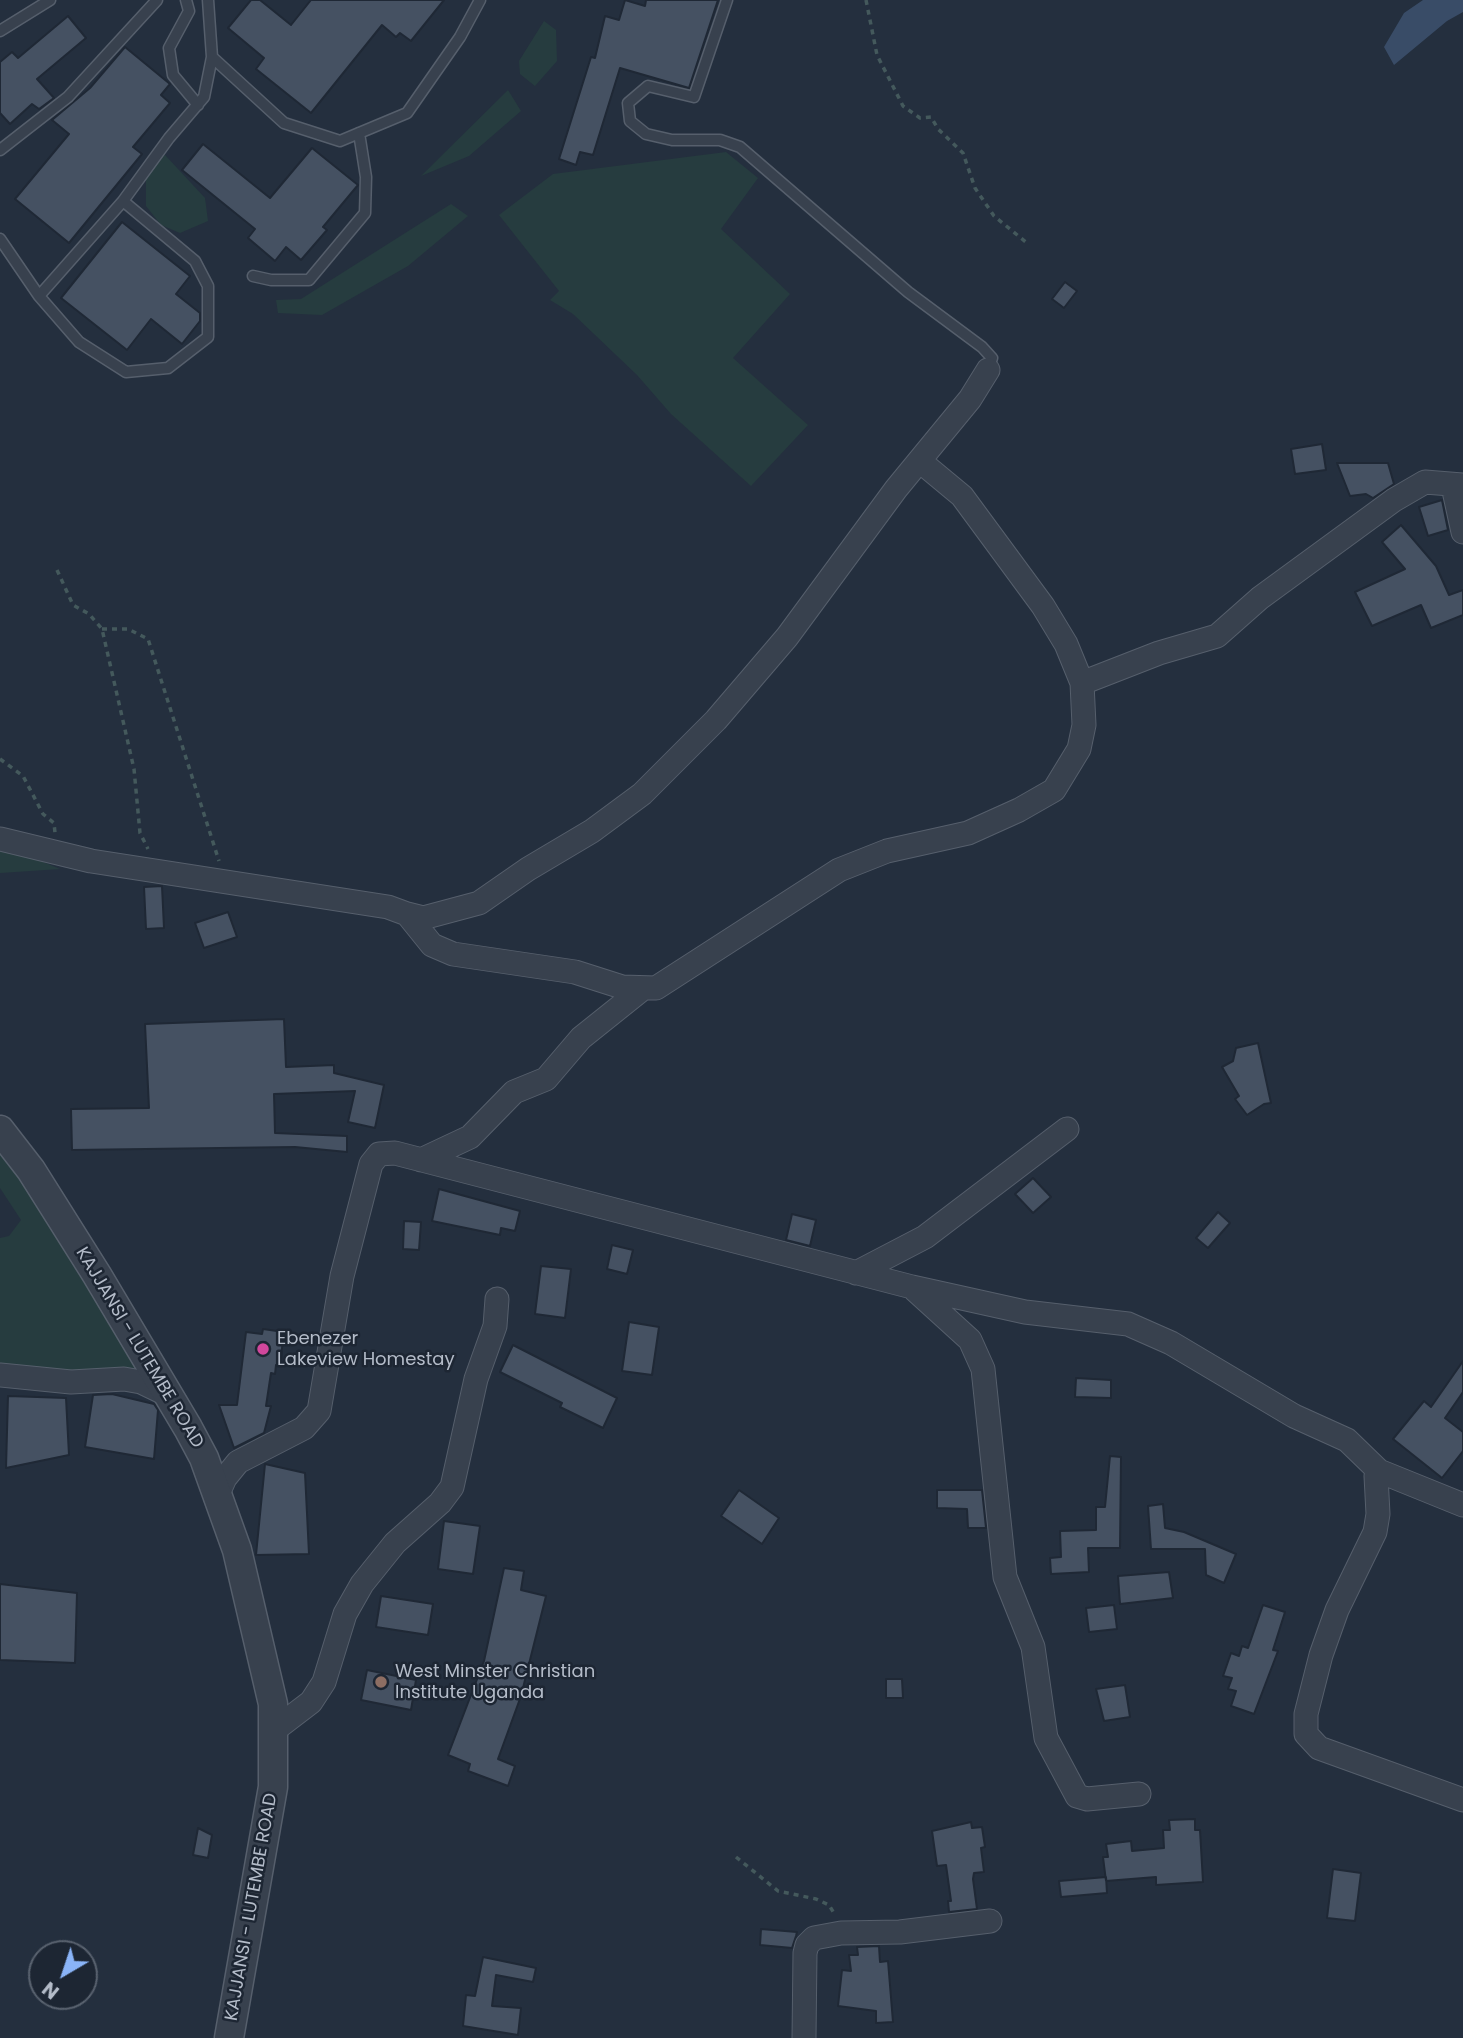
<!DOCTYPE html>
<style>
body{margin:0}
#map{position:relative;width:1463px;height:2038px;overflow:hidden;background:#242f3e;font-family:Poppins,sans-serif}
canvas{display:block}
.north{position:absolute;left:28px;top:1940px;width:70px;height:70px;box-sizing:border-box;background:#1d2633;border:2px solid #59626f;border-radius:50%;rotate:219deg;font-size:19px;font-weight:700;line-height:28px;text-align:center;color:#b4bcc9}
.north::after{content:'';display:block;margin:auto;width:24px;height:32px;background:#8ab4f8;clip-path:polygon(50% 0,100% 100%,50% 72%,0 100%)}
</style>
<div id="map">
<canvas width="1463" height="2038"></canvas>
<div class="north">N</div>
</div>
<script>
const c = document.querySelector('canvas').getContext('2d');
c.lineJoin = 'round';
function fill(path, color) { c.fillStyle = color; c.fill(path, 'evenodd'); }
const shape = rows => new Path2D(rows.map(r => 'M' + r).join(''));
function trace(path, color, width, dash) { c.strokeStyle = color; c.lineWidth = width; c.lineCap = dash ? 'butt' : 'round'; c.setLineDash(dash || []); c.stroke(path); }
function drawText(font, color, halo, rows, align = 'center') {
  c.font = font + ' Poppins,sans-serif'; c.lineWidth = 5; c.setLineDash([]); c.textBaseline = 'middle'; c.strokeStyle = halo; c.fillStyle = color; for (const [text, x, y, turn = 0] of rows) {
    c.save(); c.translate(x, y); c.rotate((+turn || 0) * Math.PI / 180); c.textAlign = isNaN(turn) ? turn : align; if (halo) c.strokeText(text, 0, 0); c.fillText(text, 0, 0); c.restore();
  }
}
fill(shape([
 [544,21,556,30,557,61,535,86,520,74,519,61],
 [508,90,521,111,469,156,421,176],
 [726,152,758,178,721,229,790,294,733,358,808,425,751,486,671,414,637,375,573,314,550,300,559,291,499,215,553,174],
 [165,155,205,198,208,221,180,233,161,225,146,206,146,166],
 [451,204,468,216,408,266,322,315,278,313,276,300,301,299],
 [0,847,29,856,60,869,0,873],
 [0,1146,149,1381,0,1368,0,1238,9,1236,21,1220,0,1188]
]), '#263c3f');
fill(shape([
 [1423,0,1463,0,1463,12,1447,21,1394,65,1384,47,1404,13]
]), '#394c67');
const building = shape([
 [251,0,260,0,291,25,311,0,444,0,411,41,400,33,396,37,382,25,311,113,256,69,264,58,228,28,251,0],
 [625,0,645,6,646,0,718,0,689,88,620,68,593,155,580,152,576,165,559,159,591,57,595,58,605,16,619,20,625,0],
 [68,16,86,38,37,79,54,98,39,109,32,104,10,124,0,113,0,62,12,52,18,58,68,16],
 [125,47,170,84,161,95,170,103,133,147,142,154,69,243,15,199,69,134,52,120,90,88,125,47],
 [203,144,270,198,312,148,358,185,323,227,327,230,301,260,286,247,275,261,248,238,255,229,182,170,203,144],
 [122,222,190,276,176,294,200,313,200,321,182,344,151,319,127,350,61,298,122,222],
 [1065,282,1077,291,1064,308,1052,299,1065,282],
 [1322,444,1326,470,1295,474,1291,449,1322,444],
 [1337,463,1388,463,1394,484,1373,498,1366,494,1350,496,1337,463],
 [1442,500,1448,530,1428,536,1419,507,1442,500],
 [1401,525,1436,566,1449,595,1463,590,1463,615,1431,628,1421,605,1372,626,1355,592,1405,569,1382,542,1401,525],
 [162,886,164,928,146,929,144,887,162,886],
 [228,912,237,937,204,948,195,923,228,912],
 [284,1019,286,1067,334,1065,334,1073,384,1085,375,1128,348,1122,355,1091,274,1094,275,1133,347,1136,347,1152,295,1147,72,1150,71,1109,149,1108,145,1024,284,1019],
 [1258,1043,1271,1103,1264,1104,1247,1115,1235,1099,1239,1096,1222,1067,1233,1061,1236,1048,1258,1043],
 [1033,1178,1051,1197,1033,1213,1015,1194,1033,1178],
 [439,1189,520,1211,515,1231,501,1228,500,1235,432,1221,439,1189],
 [1218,1212,1230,1223,1208,1248,1196,1238,1218,1212],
 [792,1214,816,1220,810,1246,786,1240,792,1214],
 [404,1221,421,1222,419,1250,403,1249,404,1221],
 [612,1245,633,1250,627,1274,607,1269,612,1245],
 [541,1266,571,1269,565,1318,535,1314,541,1266],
 [629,1322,659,1327,652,1375,622,1371,629,1322],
 [263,1329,284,1332,280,1364,276,1365,275,1374,271,1373,266,1406,271,1406,264,1433,234,1448,219,1405,237,1405,246,1332,262,1334,263,1329],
 [513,1345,617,1398,603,1428,560,1407,562,1403,500,1372,513,1345],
 [1463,1361,1463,1392,1445,1418,1463,1432,1463,1451,1442,1478,1393,1439,1424,1401,1431,1407,1463,1361],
 [1076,1378,1111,1380,1111,1398,1075,1397,1076,1378],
 [112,1394,154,1404,158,1410,154,1459,85,1447,93,1395,112,1394],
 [8,1396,66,1398,69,1455,6,1468,8,1396],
 [1110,1456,1121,1457,1120,1548,1088,1548,1089,1572,1051,1574,1050,1558,1061,1557,1060,1531,1096,1530,1096,1507,1105,1507,1110,1456],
 [265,1464,305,1473,309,1554,256,1555,265,1464],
 [739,1490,779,1518,762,1544,721,1516,739,1490],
 [937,1490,982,1490,986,1528,968,1528,967,1509,937,1508,937,1490],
 [1163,1504,1165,1528,1184,1532,1236,1554,1224,1583,1206,1575,1205,1549,1151,1549,1148,1506,1163,1504],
 [444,1521,480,1526,473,1574,438,1569,444,1521],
 [504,1568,524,1571,521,1590,546,1596,521,1696,498,1759,515,1766,508,1786,468,1771,470,1764,448,1755,484,1661,504,1568],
 [1169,1572,1173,1598,1120,1604,1118,1576,1169,1572],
 [0,1584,77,1593,75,1663,0,1660,0,1584],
 [381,1596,433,1604,428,1635,376,1627,381,1596],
 [1114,1605,1117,1629,1089,1632,1086,1608,1114,1605],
 [1263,1605,1285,1612,1273,1650,1278,1651,1254,1714,1231,1706,1236,1691,1228,1689,1232,1678,1223,1676,1231,1653,1239,1656,1242,1646,1248,1648,1263,1605],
 [367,1670,416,1680,411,1710,361,1700,367,1670],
 [886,1679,902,1679,903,1698,886,1698,886,1679],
 [1125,1685,1130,1717,1104,1721,1096,1689,1125,1685],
 [1195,1819,1195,1830,1200,1830,1203,1882,1156,1885,1156,1877,1106,1881,1103,1857,1108,1857,1106,1844,1131,1841,1132,1851,1164,1848,1163,1830,1170,1830,1169,1820,1195,1819],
 [971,1822,972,1828,982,1827,985,1847,981,1848,984,1872,974,1873,973,1879,977,1909,949,1912,948,1901,951,1901,946,1865,937,1866,932,1831,971,1822],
 [198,1828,212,1835,208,1858,193,1855,198,1828],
 [1333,1869,1361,1873,1355,1921,1327,1918,1333,1869],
 [1106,1877,1107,1893,1061,1897,1059,1881,1106,1877],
 [761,1929,797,1932,796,1936,792,1948,760,1945,761,1929],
 [879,1946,880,1962,888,1961,893,2022,876,2023,876,2011,838,2006,842,1970,851,1971,849,1955,858,1955,857,1947,879,1946],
 [483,1957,536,1968,533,1982,496,1975,492,2006,521,2008,518,2035,463,2026,466,1995,475,1996,483,1957]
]);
fill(building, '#455162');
trace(building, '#1f2835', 2);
const service = shape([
 [186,0,189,11,169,48,173,75,198,105],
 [727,0,694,97,648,86,628,103,630,121,646,134,672,140,720,140,740,147,908,292,982,347,992,358,988,370],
 [0,31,50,0],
 [212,57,284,123,340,141,407,113,460,37,480,0],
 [0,150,68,97,157,0],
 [0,239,39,296,79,342,126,372,168,368,208,337,208,286,195,261,123,201],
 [253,276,271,280,309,280,365,213,366,177,359,133],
 [39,296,123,201,169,138,204,97,212,57,208,0]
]);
const minor = shape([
 [1453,486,1463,532],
 [1082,683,1159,653,1217,636,1260,598,1394,500,1425,482,1463,485],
 [0,839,91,861,388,907,407,914,432,945,453,954,575,972,622,987,656,988,839,870,887,851,968,833,1019,810,1054,790,1079,749,1084,725,1082,683,1066,644,1043,606,962,496,921,462],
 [407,914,423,918,479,903,528,869,592,831,642,794,716,720,787,637,896,489,970,399,988,370],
 [421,1160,470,1137,514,1092,546,1079,581,1038,641,990],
 [856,1273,925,1237,1067,1129],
 [915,1290,970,1340,983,1369,1005,1577,1033,1647,1046,1738,1077,1796,1087,1799,1139,1794],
 [0,1375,71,1382,124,1379,141,1382,166,1394],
 [1379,1471,1376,1476,1378,1514,1375,1532,1337,1610,1321,1655,1306,1714,1306,1734,1319,1748,1463,1800],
 [217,1496,225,1478,238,1462,304,1428,319,1411,342,1276,371,1164,379,1154,395,1153,912,1287,1025,1312,1128,1324,1171,1343,1294,1416,1347,1440,1379,1471,1463,1505],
 [273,1731,311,1702,324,1682,345,1614,362,1584,395,1543,440,1503,452,1487,476,1379,495,1326,497,1299],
 [804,2038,805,1953,807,1945,814,1938,841,1933,900,1932,990,1921]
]);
const tertiary = shape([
 [0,1130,31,1170,97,1275,188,1428,204,1458,237,1550,273,1704,273,1787,229,2038]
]);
trace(service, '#565f6c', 13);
trace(minor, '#565f6c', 25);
trace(tertiary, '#565f6c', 31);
trace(shape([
 [866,0,877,55,903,106,920,118,931,117,938,129,963,153,975,188,994,216,1027,243],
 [57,570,73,605,89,614,102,629,134,769,140,833,148,849],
 [102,629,128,629,148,639,219,861],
 [0,759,23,776,43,814,54,823,55,833],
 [736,1857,778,1891,816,1899,829,1905,835,1915]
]), '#44595c', 3.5, [5, 5]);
trace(service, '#38414e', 10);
trace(minor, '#38414e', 23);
trace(tertiary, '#38414e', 28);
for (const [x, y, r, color] of [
 [263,1349,7,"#d1479c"],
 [381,1682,7,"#8d6e63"]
]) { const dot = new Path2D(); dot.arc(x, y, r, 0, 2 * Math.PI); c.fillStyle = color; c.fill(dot); trace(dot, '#1d2633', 2.5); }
drawText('18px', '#b4bcc9', '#1d2633', [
 ["Ebenezer",277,1339],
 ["Lakeview Homestay",277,1360],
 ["West Minster Christian",395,1672],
 ["Institute Uganda",395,1693]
], 'left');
drawText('18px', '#b4bcc9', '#1d2633', [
 ["KAJJANSI - LUTEMBE ROAD",139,1348,59],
 ["KAJJANSI - LUTEMBE ROAD",252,1907,-80]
]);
</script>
